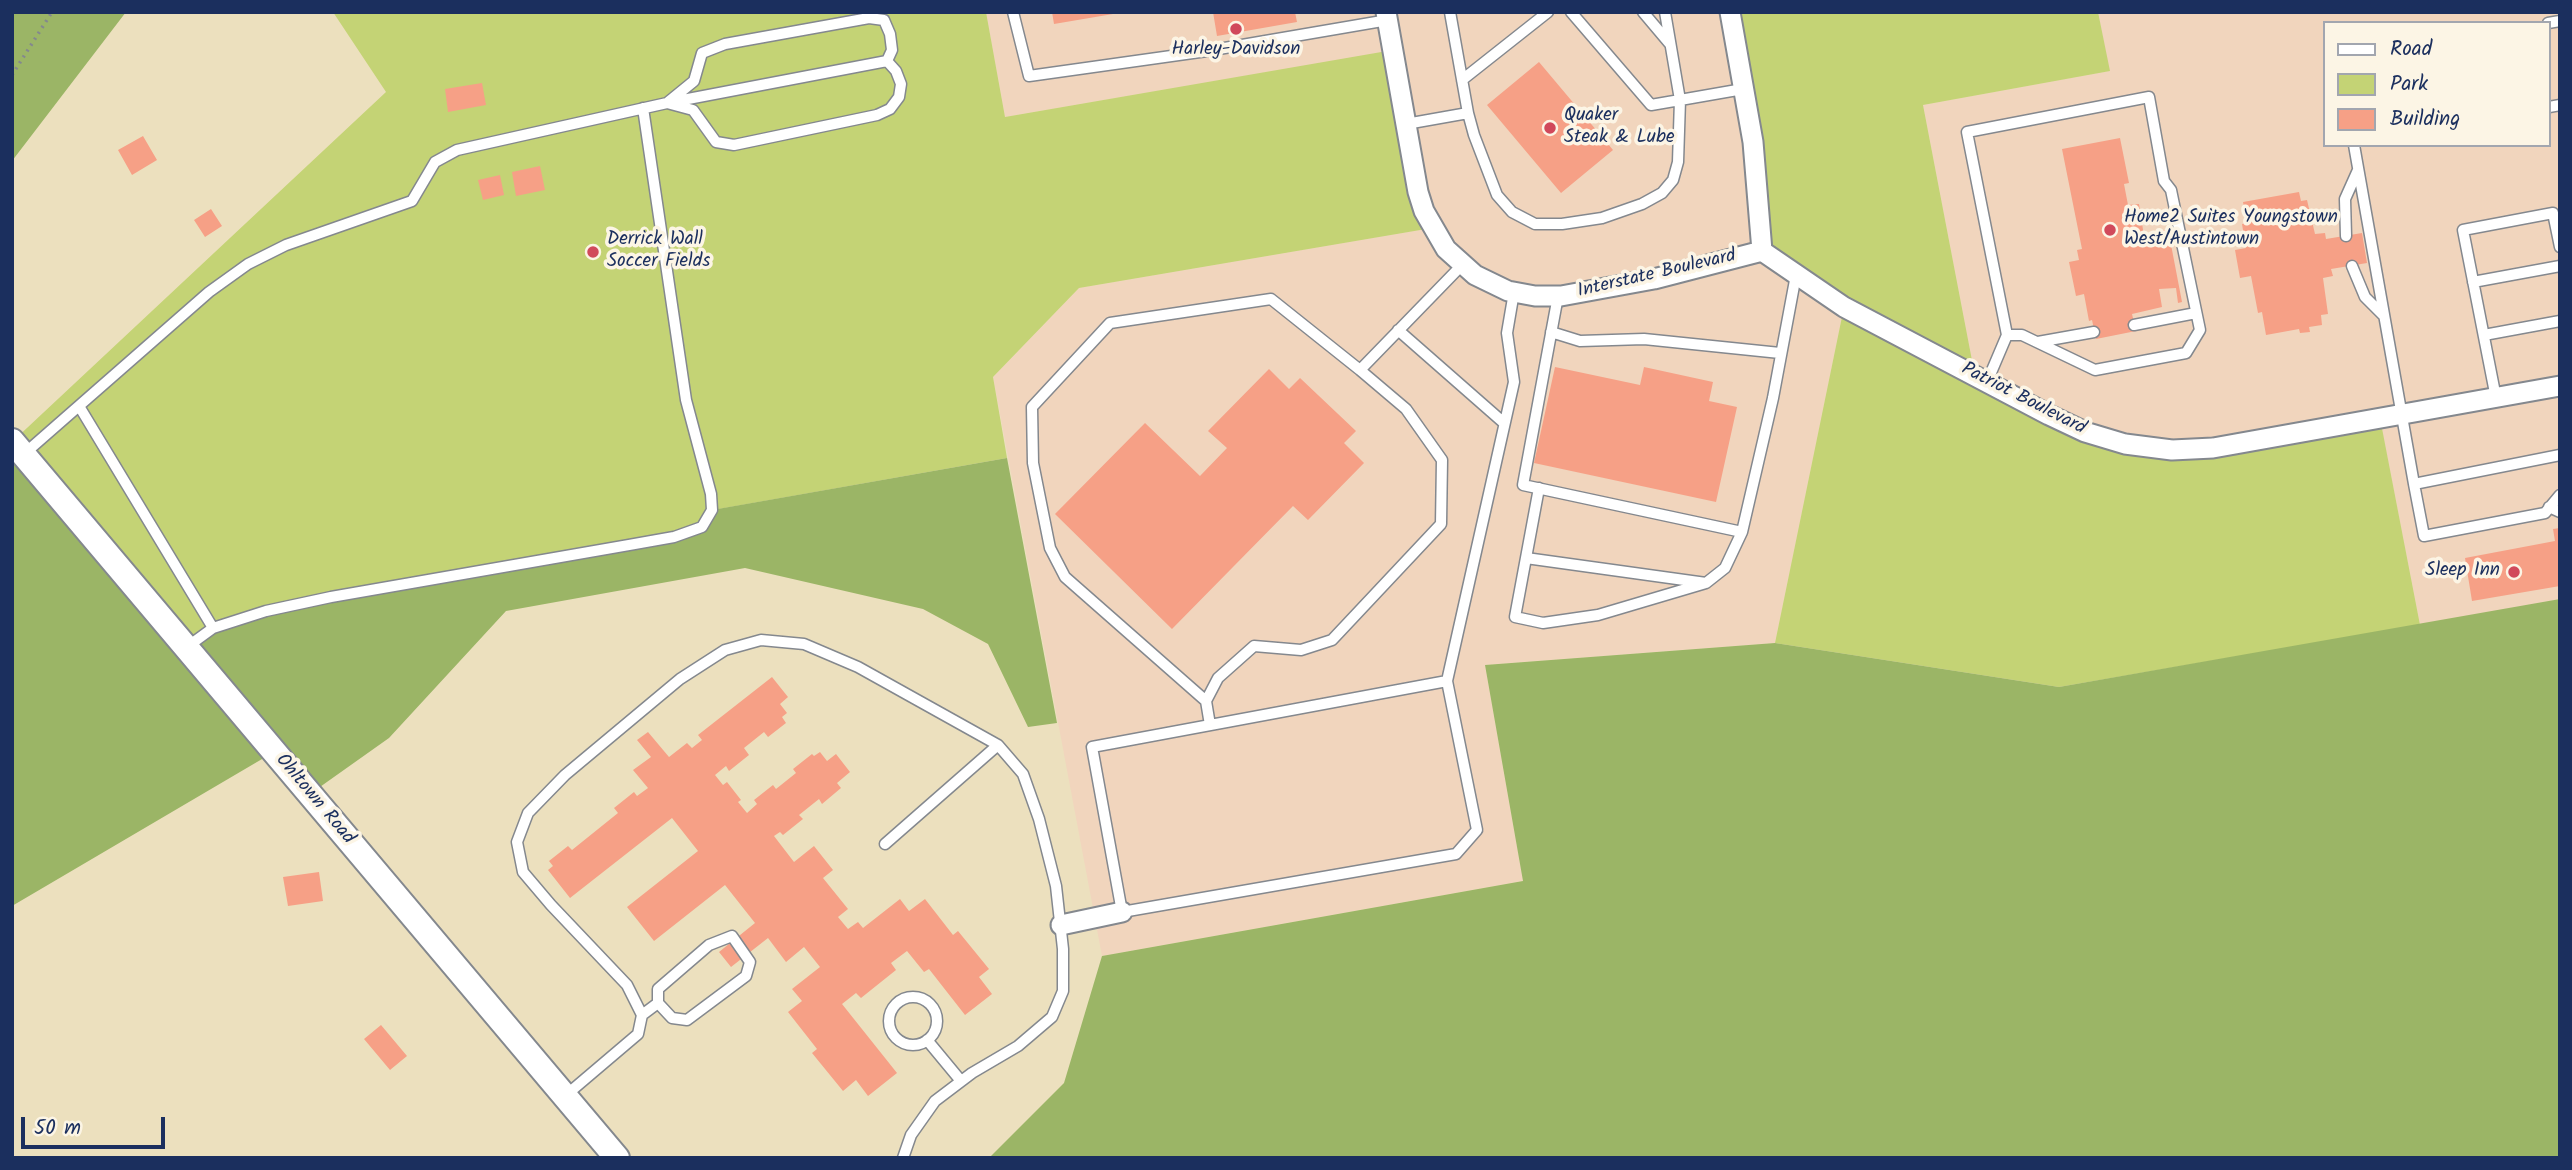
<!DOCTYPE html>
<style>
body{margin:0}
#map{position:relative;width:2572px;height:1170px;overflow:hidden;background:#ece0be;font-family:Kalam,sans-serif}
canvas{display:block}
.frame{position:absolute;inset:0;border:14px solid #1b2f5e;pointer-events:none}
.legend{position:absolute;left:2323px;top:21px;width:228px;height:126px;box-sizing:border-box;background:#fcf5e5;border:2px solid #a2a6af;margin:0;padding:9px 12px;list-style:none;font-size:21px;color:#1b2f5e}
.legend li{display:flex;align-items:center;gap:14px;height:35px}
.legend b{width:35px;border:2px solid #a2a6af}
.scale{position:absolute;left:21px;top:1117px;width:144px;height:32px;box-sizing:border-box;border:4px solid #1b2f5e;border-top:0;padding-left:9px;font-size:21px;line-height:24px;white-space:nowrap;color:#1b2f5e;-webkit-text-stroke:5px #fcf5e5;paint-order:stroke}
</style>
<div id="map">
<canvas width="2572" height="1170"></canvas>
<div class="frame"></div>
<ul class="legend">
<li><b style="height:9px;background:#fff"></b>Road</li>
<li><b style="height:19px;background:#c4d375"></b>Park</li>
<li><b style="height:19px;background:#f6a086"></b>Building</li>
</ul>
<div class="scale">50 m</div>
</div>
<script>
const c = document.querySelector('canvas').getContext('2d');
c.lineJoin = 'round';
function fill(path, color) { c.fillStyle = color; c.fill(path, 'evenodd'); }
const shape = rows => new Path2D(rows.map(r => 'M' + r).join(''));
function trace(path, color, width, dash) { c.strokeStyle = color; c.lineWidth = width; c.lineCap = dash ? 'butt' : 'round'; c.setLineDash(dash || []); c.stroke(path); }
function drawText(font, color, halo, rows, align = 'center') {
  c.font = font + ' Kalam,sans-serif'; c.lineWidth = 7; c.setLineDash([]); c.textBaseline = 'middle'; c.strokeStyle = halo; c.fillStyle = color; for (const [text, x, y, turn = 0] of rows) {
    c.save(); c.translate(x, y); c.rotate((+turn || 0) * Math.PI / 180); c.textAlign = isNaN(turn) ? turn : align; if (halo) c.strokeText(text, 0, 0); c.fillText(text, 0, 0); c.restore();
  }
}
fill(shape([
 [986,12,1730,12,1844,307,1775,643,1485,665,1523,881,1102,956,993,377,1079,288,1431,228,1393,51,1005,117],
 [2098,12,2560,12,2560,599,2420,625,2380,419,2213,448,2125,444,1975,376,1923,105,2109,71],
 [2325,23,2549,23,2549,145,2325,145]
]), '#f1d5bd');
fill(shape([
 [333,12,986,12,1005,117,1393,50,1432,228,1079,288,993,377,1007,458,713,510,702,527,186,647,12,442,386,92],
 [1730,12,2098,12,2110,71,1923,105,1975,376,2048,415,2152,449,2380,418,2420,625,2059,687,1775,643,1844,307,1762,251]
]), '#c4d375');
fill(shape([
 [12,12,126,12,12,161],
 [12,442,186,647,213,628,266,611,692,532,712,510,1007,458,1057,723,1028,727,988,644,923,609,745,568,506,611,389,738,310,794,274,752,12,906],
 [2560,599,2560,1158,989,1158,1064,1083,1102,956,1523,881,1485,665,1775,643,2059,687]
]), '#9bb566');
fill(shape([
 [1052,12,1113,12,1113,14,1054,24],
 [1213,12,1295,12,1297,22,1217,36],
 [1539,62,1613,150,1561,193,1487,105],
 [482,83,486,105,448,112,445,89],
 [143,136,157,160,132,175,118,150],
 [2120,138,2129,183,2124,184,2128,205,2139,204,2144,236,2168,229,2182,302,2178,303,2176,288,2159,289,2162,307,2132,314,2136,331,2096,339,2092,320,2089,321,2084,294,2076,296,2069,262,2079,260,2077,250,2082,249,2062,149],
 [540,166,545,190,516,196,512,172],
 [500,175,504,195,483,200,478,180],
 [2299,192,2301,201,2307,200,2315,234,2325,233,2326,239,2362,233,2367,263,2331,269,2333,276,2323,278,2328,314,2321,315,2322,325,2309,327,2310,332,2300,333,2299,329,2266,335,2262,312,2258,313,2251,276,2240,278,2235,250,2246,248,2242,224,2247,223,2243,202],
 [211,209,222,226,205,237,194,220],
 [1555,367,1640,385,1644,367,1713,382,1709,401,1737,407,1716,502,1534,463],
 [1269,369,1289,389,1300,378,1356,431,1344,443,1364,463,1308,520,1293,506,1172,629,1055,514,1145,423,1200,476,1227,448,1208,431],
 [2560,528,2560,586,2472,601,2465,558,2555,541,2553,529],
 [772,677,788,697,780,704,787,713,782,717,786,723,768,737,764,732,744,748,749,755,729,771,726,766,715,775,723,785,727,782,741,800,738,802,747,813,757,804,754,800,773,785,776,789,796,773,793,769,812,754,814,756,820,752,827,761,836,754,850,772,837,783,841,788,822,804,819,799,799,815,803,819,783,835,780,832,774,836,794,862,814,846,833,870,823,878,848,909,838,917,848,929,858,922,863,928,900,899,909,911,925,899,953,935,958,931,989,969,979,977,992,994,965,1015,929,969,924,972,907,951,891,963,896,970,861,998,856,993,842,1004,897,1073,868,1096,856,1080,843,1091,812,1053,817,1049,788,1012,802,1001,792,989,820,967,804,947,786,962,768,938,731,967,719,952,755,923,725,885,654,941,627,907,698,851,672,818,570,898,548,870,553,866,549,861,568,846,572,850,618,813,614,808,634,792,637,796,648,788,633,770,651,757,637,740,648,732,669,757,687,743,692,748,702,740,698,735],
 [319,872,323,901,288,906,283,877],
 [381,1025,407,1056,390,1070,364,1039]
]), '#f6a086');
const service = shape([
 [1013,12,1029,76,1207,51,1388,20],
 [1450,12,1468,113],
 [1571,12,1651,105,1680,100,1665,12],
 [1643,12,1670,44],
 [869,18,884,20,890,34,892,50,887,61,896,71,901,84,899,97,890,109,877,115,734,145,716,142,693,110,667,103,694,81,702,53,725,44,869,18],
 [2548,23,2560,21],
 [1462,80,1548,12],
 [2549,107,2560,105],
 [1406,124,1468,113,1474,135,1497,195,1512,212,1535,224,1562,224,1602,218,1642,204,1662,193,1673,180,1678,162,1680,100,1743,89],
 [2354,145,2414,484,2560,455],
 [2346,236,2345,199,2358,170],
 [2352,266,2365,297,2383,315],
 [2473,282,2560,266],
 [1558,296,1523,485,1742,532,1773,398,1796,275],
 [2134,325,2196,313],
 [1398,330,1504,423],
 [1551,332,1580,341,1644,339,1780,353],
 [2484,335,2560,321],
 [2038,342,2094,332],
 [1987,382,2007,335,1967,132,2149,97,2164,181,2171,190,2200,330,2186,353,2095,370,2022,335,2007,335],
 [2496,398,2463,230,2553,213,2560,247],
 [79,406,213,628,266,611,331,597,629,545,674,537,702,527,712,510,711,494,686,400,643,108],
 [24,454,209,292,248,264,286,245,412,201,435,162,457,150,667,103,887,61],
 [2414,484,2424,536,2545,513,2560,495],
 [1539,488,1515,617,1543,623,1598,615,1706,583],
 [2549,507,2560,512],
 [1526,558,1706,583,1725,568,1742,532],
 [187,647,213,628],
 [1447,681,1477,830,1456,854,1122,912,1092,747,1447,681,1514,382,1507,333,1514,292],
 [1206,701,1218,678,1254,646,1301,650,1332,640,1441,524,1442,460,1406,409,1360,370],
 [1210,725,1206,701,1065,577,1050,548,1033,463,1032,407,1110,323,1271,299,1360,370,1462,265],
 [885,844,998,745],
 [732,936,750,962,746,976,687,1020,672,1018,658,1003,658,989,709,945,732,936],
 '889 1021a24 24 0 1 1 48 0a24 24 0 1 1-48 0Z',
 [642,1015,658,1003],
 [927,1040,961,1081],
 [565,1096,638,1034,642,1015,627,985,551,905,523,872,517,842,528,813,565,775,680,679,725,650,761,640,804,644,858,667,998,745,1023,774,1039,819,1056,886,1063,949,1063,991,1052,1017,1018,1046,972,1073,935,1101,911,1135,903,1158]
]);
const minor = shape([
 [1386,12,1418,192,1424,211,1446,249,1475,275,1508,291,1535,296,1561,296,1654,279,1762,251],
 [1730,12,1753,142,1762,251],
 [1762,251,1844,307,2049,415,2085,432,2125,444,2172,450,2213,448,2560,386],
 [1061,925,1122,912]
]);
const tertiary = shape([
 [12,441,617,1158]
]);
trace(service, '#84888e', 13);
trace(minor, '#84888e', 23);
trace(tertiary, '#84888e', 28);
trace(shape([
 [12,75,52,12]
]), '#84888e', 3.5, [2, 5]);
trace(service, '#fff', 10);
trace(minor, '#fff', 19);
trace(tertiary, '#fff', 24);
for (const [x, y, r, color] of [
 [1236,29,7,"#d1495b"],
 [1550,128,7,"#d1495b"],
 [2110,230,7,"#d1495b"],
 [593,252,7,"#d1495b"],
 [2514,572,7,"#d1495b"]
]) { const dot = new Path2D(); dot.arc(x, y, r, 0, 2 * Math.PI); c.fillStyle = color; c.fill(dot); trace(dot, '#fcf5e5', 2.5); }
drawText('19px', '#1b2f5e', '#fcf5e5', [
 ["Harley-Davidson",1236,51,"center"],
 ["Quaker",1564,117],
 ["Steak & Lube",1564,139],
 ["Home2 Suites Youngstown",2124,219],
 ["West/Austintown",2124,241],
 ["Derrick Wall",607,241],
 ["Soccer Fields",607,263],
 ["Sleep Inn",2500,572,"right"]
], 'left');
drawText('19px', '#1b2f5e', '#fcf5e5', [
 ["Interstate Boulevard",1657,275,-13],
 ["Patriot Boulevard",2023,400,27],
 ["Ohltown Road",314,800,50]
]);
</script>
